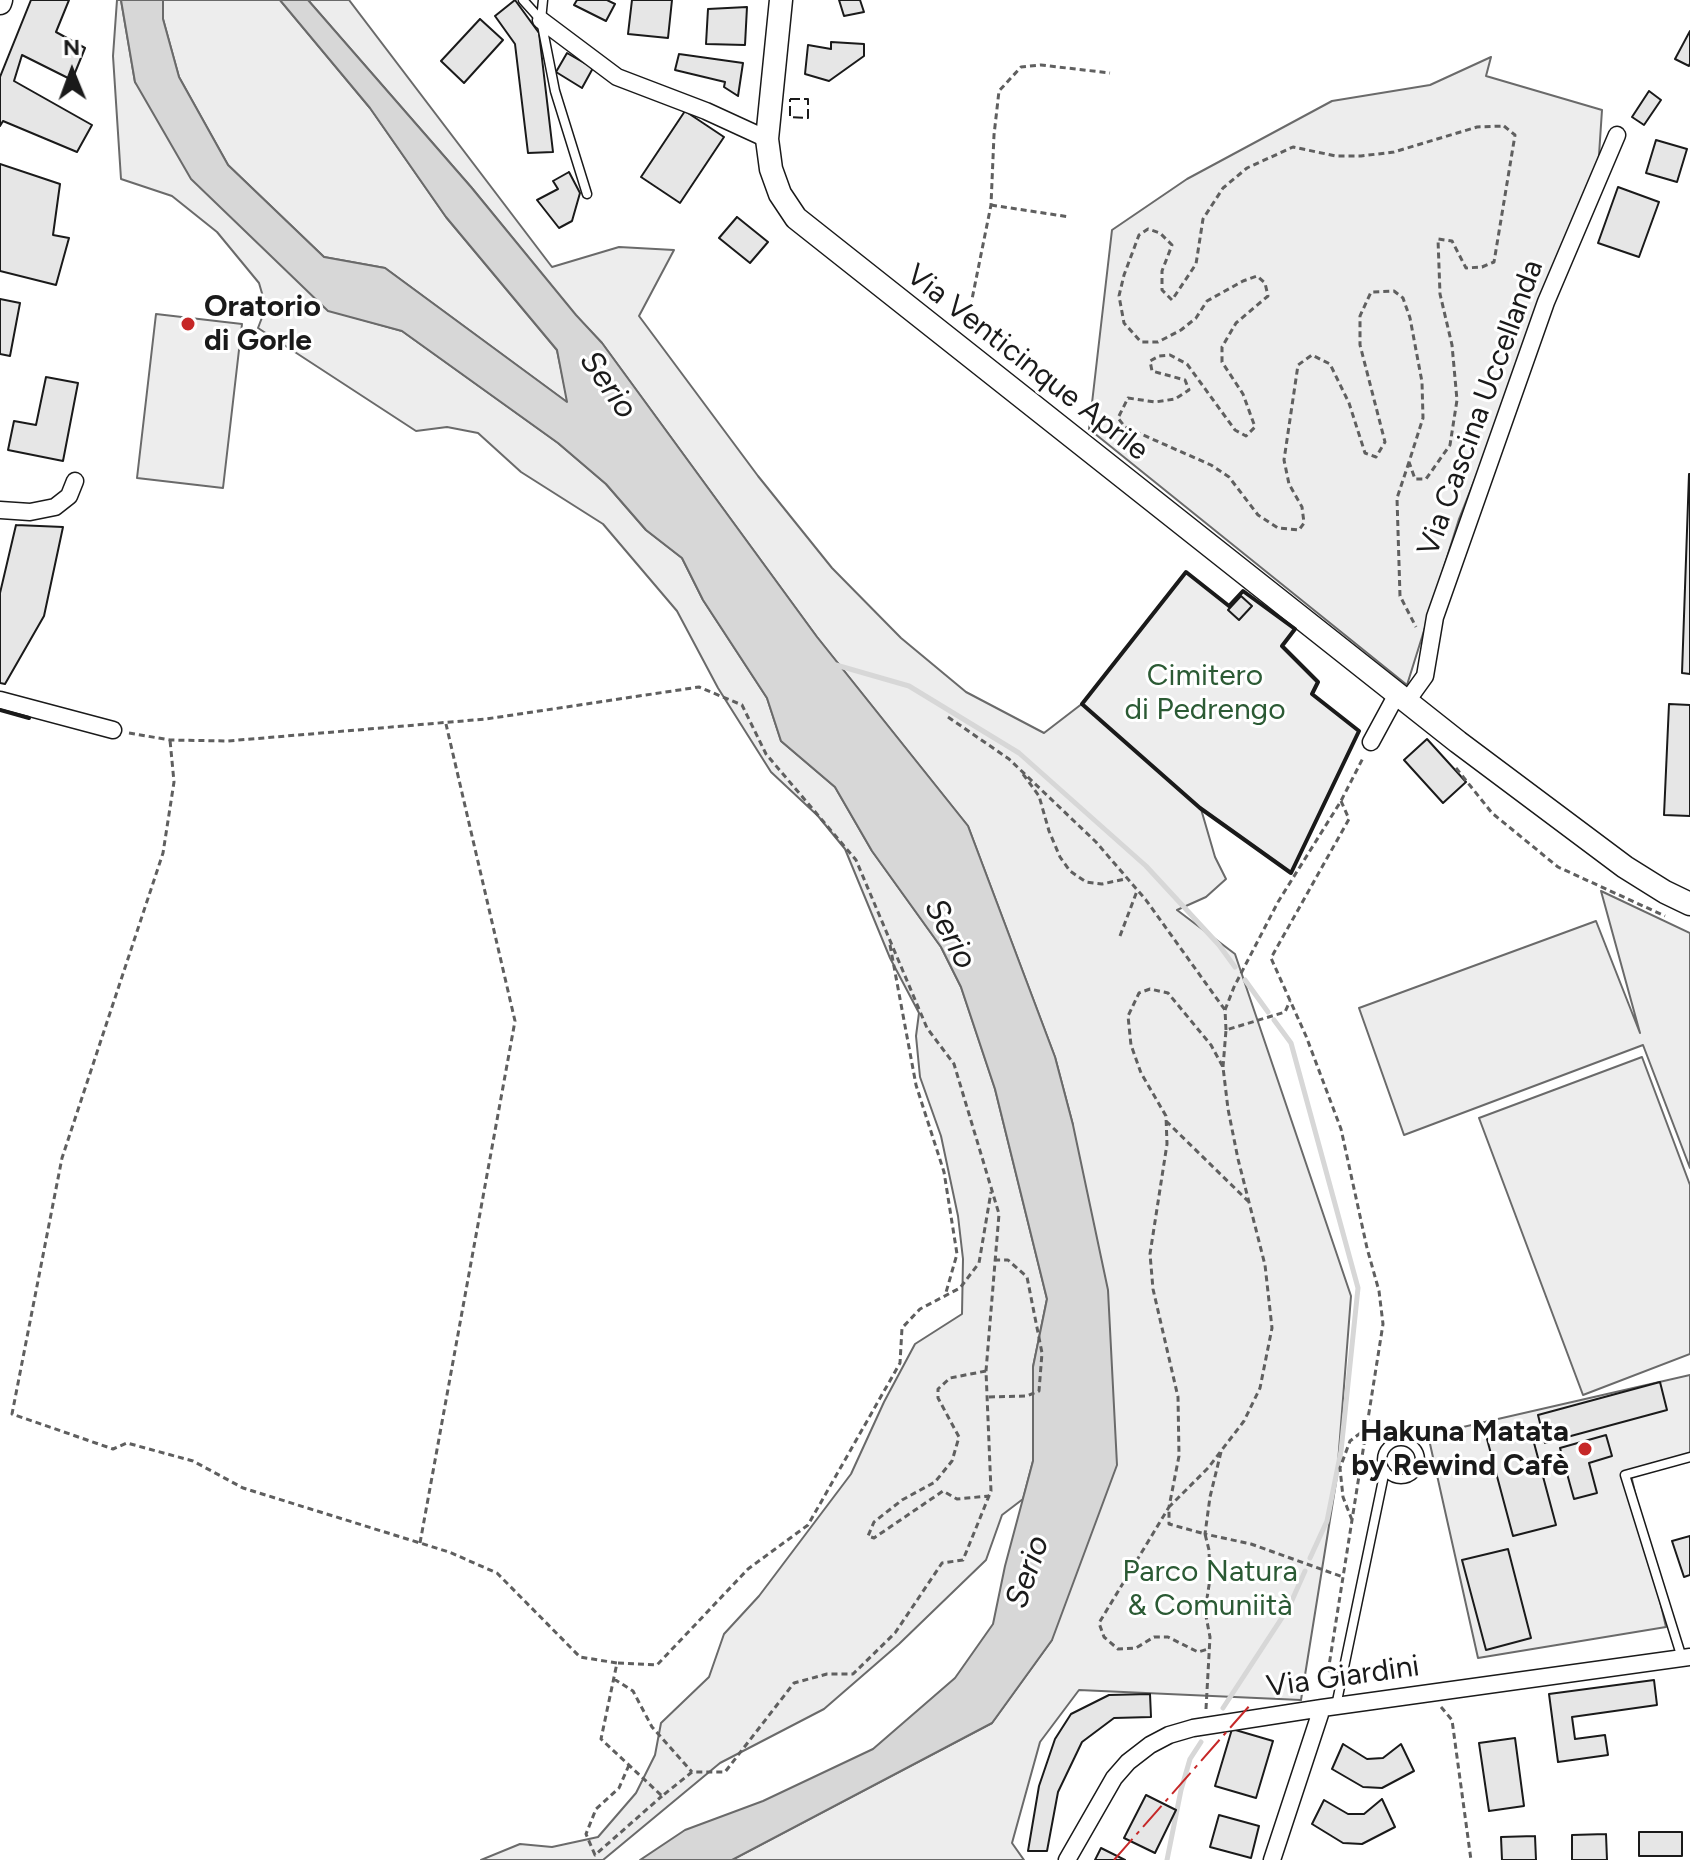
<!DOCTYPE html>
<meta charset="utf-8">
<style>
body{margin:0}
#map{position:relative;width:1690px;height:1860px;overflow:hidden;background:#fff;font-family:Figtree,sans-serif}
canvas{display:block}
.north{position:absolute;left:32px;top:32px;width:80px;height:80px;-webkit-text-stroke:6px #fff;paint-order:stroke;rotate:359deg;font-size:22px;font-weight:700;line-height:32px;text-align:center;color:#1a1a1a}
.north::after{content:'';display:block;margin:auto;width:28px;height:36px;background:#1a1a1a;clip-path:polygon(50% 0,100% 100%,50% 72%,0 100%)}
</style>
<div id="map">
<canvas width="1690" height="1860"></canvas>
<div class="north">N</div>
</div>
<script>
const c = document.querySelector('canvas').getContext('2d');
c.lineJoin = 'round';
function fill(path, color) { c.fillStyle = color; c.fill(path, 'evenodd'); }
const shape = rows => new Path2D(rows.map(r => 'M' + r).join(''));
function trace(path, color, width, dash) { c.strokeStyle = color; c.lineWidth = width; c.lineCap = dash ? 'butt' : 'round'; c.setLineDash(dash || []); c.stroke(path); }
function drawText(font, color, halo, rows, align = 'center') {
  c.font = font + ' Figtree,sans-serif'; c.lineWidth = 6; c.setLineDash([]); c.textBaseline = 'middle'; c.strokeStyle = halo; c.fillStyle = color; for (const [text, x, y, turn = 0] of rows) {
    c.save(); c.translate(x, y); c.rotate((+turn || 0) * Math.PI / 180); c.textAlign = isNaN(turn) ? turn : align; if (halo) c.strokeText(text, 0, 0); c.fillText(text, 0, 0); c.restore();
  }
}
const green = shape([
 [117,0,121,0,135,82,328,310,402,331,558,443,606,484,646,530,682,558,703,600,767,698,781,741,835,787,872,851,941,947,961,987,995,1089,1047,1299,1033,1367,1033,1461,1023,1499,1002,1515,986,1560,899,1644,824,1709,720,1763,603,1860,481,1860,520,1844,552,1847,598,1837,636,1793,655,1755,661,1723,709,1677,724,1634,759,1596,851,1474,884,1402,915,1344,962,1314,963,1259,958,1216,941,1136,920,1077,916,1036,919,1013,890,958,845,849,818,816,771,772,718,688,677,611,603,524,521,472,478,433,447,427,416,431,258,328,266,307,259,283,217,232,172,196,121,179,113,56,117,0],
 [163,0,280,0,370,108,446,217,557,350,568,403,385,268,324,257,228,165,179,77,163,19,163,0],
 [308,0,349,0,552,267,619,247,674,250,639,316,758,476,832,568,901,638,966,692,1044,733,1083,703,1186,572,1229,606,1243,591,1295,629,1282,646,1318,682,1312,694,1359,731,1291,873,1201,809,1215,857,1226,879,1206,897,1177,910,1235,954,1351,1296,1337,1476,1301,1700,1079,1690,1040,1742,1012,1843,1024,1860,732,1860,992,1723,1052,1640,1073,1125,1055,1057,968,826,817,637,602,343,576,316,471,187,308,0],
 [1491,57,1486,76,1602,110,1598,170,1459,519,1407,685,1089,429,1112,230,1187,179,1332,101,1430,85,1491,57],
 [156,314,242,324,223,488,137,478,156,314],
 [1601,891,1690,933,1690,1168,1643,1045,1404,1135,1359,1008,1596,921,1640,1033,1601,891],
 [1642,1057,1690,1185,1690,1354,1583,1395,1479,1118,1642,1057],
 [1690,1375,1690,1461,1631,1475,1666,1627,1478,1658,1428,1435,1690,1375]
]);
fill(green, '#ededed');
trace(green, '#6a6a6a', 2);
const water = shape([
 [121,0,163,0,163,19,179,77,228,165,324,257,385,268,567,402,557,350,446,217,370,108,280,0,308,0,471,187,576,315,602,343,817,637,968,826,1055,1057,1073,1125,1108,1290,1117,1465,1052,1640,992,1723,732,1860,640,1860,685,1830,763,1801,873,1749,955,1678,993,1624,1005,1566,1033,1461,1033,1367,1047,1299,995,1089,961,987,941,947,872,851,835,787,781,741,767,698,703,600,682,558,646,530,606,484,558,443,402,331,328,311,191,179,135,82,121,0]
]);
fill(water, '#d7d7d7');
trace(water, '#6a6a6a', 2);
trace(shape([
 [836,665,909,686,1019,753,1146,866,1219,945,1235,967],
 [1245,980,1268,1012],
 [1274,1020,1291,1043,1358,1288,1341,1451,1327,1521,1310,1558],
 [1223,1708,1289,1607,1305,1571],
 [1167,1860,1181,1790,1190,1759,1201,1742]
]), '#d7d7d7', 5);
const building = shape([
 [31,0,69,0,56,32,85,48,72,80,22,55,14,81,92,125,77,152,3,121,0,126,0,77,31,0],
 [515,0,539,33,553,152,528,153,515,44,495,16,515,0],
 [577,0,607,0,615,4,606,21,574,5,577,0],
 [632,0,672,0,668,38,628,34,632,0],
 [839,0,860,0,864,12,844,16,839,0],
 [747,7,745,45,706,44,708,9,747,7],
 [480,19,503,40,464,83,441,61,480,19],
 [1690,31,1690,63,1689,66,1675,59,1690,31],
 [831,42,864,44,864,56,829,81,805,74,808,45,831,49,831,42],
 [567,53,593,68,582,88,556,72,567,53],
 [679,54,743,63,738,96,724,87,725,82,675,70,679,54],
 [1649,91,1661,100,1644,125,1632,117,1649,91],
 [685,111,724,137,680,203,641,177,685,111],
 [1656,140,1687,149,1677,182,1646,173,1656,140],
 [0,164,60,184,53,235,69,238,56,285,0,271,0,164],
 [569,172,580,193,572,221,559,228,537,200,558,189,553,181,569,172],
 [1618,187,1659,202,1639,257,1598,243,1618,187],
 [737,217,768,242,750,263,719,238,737,217],
 [0,299,20,303,10,356,0,354,0,299],
 [46,377,78,383,63,461,8,450,14,421,36,425,46,377],
 [1689,474,1690,474,1690,674,1682,673,1689,474],
 [16,525,63,527,44,616,5,684,0,683,0,593,16,525],
 [1241,596,1252,606,1239,620,1228,610,1241,596],
 [1669,704,1690,705,1690,816,1664,815,1669,704],
 [1427,739,1466,782,1443,803,1404,760,1427,739],
 [1660,1382,1667,1410,1545,1443,1538,1415,1660,1382],
 [1530,1428,1556,1525,1513,1536,1487,1439,1530,1428],
 [1606,1435,1612,1456,1589,1463,1597,1493,1574,1499,1560,1448,1606,1435],
 [1690,1536,1690,1575,1684,1577,1672,1541,1690,1536],
 [1508,1549,1531,1638,1486,1650,1462,1560,1508,1549],
 [1654,1680,1657,1705,1572,1717,1575,1739,1605,1735,1608,1755,1558,1762,1549,1694,1654,1680],
 [1150,1694,1151,1717,1114,1718,1082,1742,1058,1792,1047,1851,1028,1851,1039,1786,1055,1739,1071,1714,1109,1695,1150,1694],
 [1232,1729,1273,1741,1256,1798,1215,1786,1232,1729],
 [1515,1738,1524,1806,1489,1811,1479,1743,1515,1738],
 [1343,1744,1367,1759,1383,1758,1401,1744,1414,1771,1382,1788,1363,1787,1332,1769,1343,1744],
 [1146,1795,1176,1810,1155,1853,1124,1838,1146,1795],
 [1382,1799,1395,1827,1362,1844,1343,1843,1312,1824,1324,1800,1348,1814,1364,1814,1382,1799],
 [1219,1815,1259,1826,1251,1858,1210,1847,1219,1815],
 [1639,1832,1682,1832,1682,1856,1639,1856,1639,1832],
 [1606,1834,1607,1860,1572,1860,1572,1835,1606,1834],
 [1535,1836,1536,1860,1502,1860,1501,1837,1535,1836],
 [1101,1848,1125,1860,1095,1860,1101,1848]
]);
fill(building, '#e6e6e6');
trace(building, '#1a1a1a', 2);
const lane = shape([
 [523,0,541,20],
 [543,0,541,20,555,91,587,194],
 '1382 1460a19 19 0 1 1 38 0a19 19 0 1 1-38 0Z',
 [1682,1658,1625,1475,1690,1457],
 [1336,1706,1385,1470]
]);
const street = shape([
 [541,20,617,77,706,111,767,139],
 [0,510,30,512,55,507,69,496,75,481],
 [0,700,113,730],
 [1407,701,1425,676,1435,617,1546,302,1617,135],
 [1371,742,1397,694],
 [1067,1860,1114,1778,1128,1762,1150,1745,1169,1735,1193,1728,1322,1708,1690,1657],
 [1272,1860,1322,1708]
]);
const secondary = shape([
 [781,0,767,139,771,169,780,194,796,218,1458,742,1625,867,1665,892,1690,904],
 [0,3,1,0]
]);
trace(lane, '#1a1a1a', 11);
trace(street, '#1a1a1a', 19);
trace(secondary, '#1a1a1a', 25);
trace(shape([
 [1504,126,1515,135,1494,262,1482,267,1466,268,1452,241,1438,239,1440,294,1452,345,1457,400,1450,445,1426,479,1415,479,1409,462,1423,418,1422,382,1410,318,1403,298,1394,291,1371,292,1360,316,1360,345,1385,442,1376,457,1365,453,1349,403,1330,364,1312,355,1298,365,1284,460,1289,484,1302,507,1304,523,1299,530,1278,528,1258,515,1229,477,1211,465,1125,427,1118,418,1128,398,1155,402,1175,399,1189,390,1185,380,1152,371,1150,361,1159,356,1170,355,1187,364,1235,430,1246,436,1255,427,1243,394,1222,362,1222,347,1236,323,1268,296,1265,283,1257,276,1243,281,1207,301,1196,318,1181,330,1158,342,1141,342,1124,323,1119,296,1124,275,1139,235,1148,229,1160,233,1172,245,1162,271,1162,290,1172,300,1196,264,1203,219,1223,188,1247,168,1293,147,1336,156,1361,156,1394,152,1477,127,1504,126],
 [991,205,1070,217],
 [963,325,968,319,991,205,994,135,999,91,1021,67,1041,65,1110,73],
 [1409,462,1397,498,1400,596,1416,627],
 [948,717,1009,759,1096,842,1146,900,1225,1010],
 [129,733,170,740,228,741,486,719,699,687,742,705,766,754,856,860,927,1028,954,1064,999,1214,986,1371,991,1491,963,1560,942,1563,895,1633,853,1674,827,1674,794,1683,725,1772,692,1772,662,1796,601,1739,617,1663,580,1657,497,1573,449,1552,243,1488,193,1461,127,1443,113,1449,12,1414,62,1158,163,853,174,782,170,740],
 [1456,768,1492,813,1558,867,1665,916],
 [1023,774,1039,796,1049,831,1060,857,1070,871,1086,882,1102,884,1125,879],
 [1120,936,1137,891],
 [890,945,916,1085,944,1172,957,1254,945,1296],
 [1226,1030,1225,1010,1234,987,1278,902,1341,801,1364,756],
 [1223,1067,1226,1030,1285,1012,1290,1001],
 [1166,1121,1249,1202],
 [986,1371,950,1378,938,1389,938,1398,959,1437,952,1461,935,1482,902,1500,874,1522,868,1536,874,1538,943,1491,957,1499,989,1496],
 [989,1397,1027,1396,1039,1391,1042,1353,1027,1277,1008,1260,996,1260],
 [1221,1452,1210,1497,1205,1534,1251,1544,1343,1577],
 [1352,1520,1343,1497,1340,1468,1350,1441,1367,1428],
 [420,1543,515,1021,446,724],
 [618,1663,657,1665,748,1569,808,1525,900,1363,902,1328,920,1309,960,1288,979,1263,991,1192],
 [1328,1672,1383,1324,1379,1291,1367,1248,1341,1129,1306,1036,1271,958,1349,819,1341,801],
 [614,1679,633,1691,652,1727,692,1772],
 [1441,1707,1452,1720,1471,1860],
 [1206,1709,1210,1637,1205,1611,1210,1579,1209,1550,1205,1534,1169,1524,1169,1507,1208,1468,1244,1421,1260,1388,1272,1328,1265,1265,1238,1159,1228,1109,1223,1067,1211,1045,1168,993,1150,989,1139,993,1128,1016,1131,1045,1141,1073,1166,1116,1167,1144,1150,1254,1153,1289,1178,1397,1179,1456,1169,1507,1099,1623,1104,1637,1118,1649,1136,1648,1154,1637,1168,1637,1198,1652,1208,1649],
 [629,1765,619,1788,596,1809,586,1834,595,1855,662,1796]
]), '#5f5f5f', 3, [6, 4]);
trace(lane, '#fff', 8);
trace(street, '#fff', 16);
trace(secondary, '#fff', 22);
trace(shape([
 [790,99,808,99,808,118,790,117,790,99]
]), '#1a1a1a', 2, [10, 4]);
trace(shape([
 [1186,572,1229,606,1243,591,1295,629,1282,646,1318,682,1312,694,1359,731,1291,873,1200,808,1082,704,1186,572],
 [0,710,29,718]
]), '#1a1a1a', 4);
trace(shape([
 [1114,1860,1251,1704]
]), '#c62828', 2, [28, 6, 4, 6]);
for (const [x, y, r, color] of [
 [188,324,8,"#c62828"],
 [1585,1449,8,"#c62828"]
]) { const dot = new Path2D(); dot.arc(x, y, r, 0, 2 * Math.PI); c.fillStyle = color; c.fill(dot); trace(dot, '#fff', 3); }
drawText('bold 30px', '#1a1a1a', '#fff', [
 ["Oratorio",204,307],
 ["di Gorle",204,341],
 ["Hakuna Matata",1569,1432,"right"],
 ["by Rewind Cafè",1569,1466,"right"]
], 'left');
drawText('30px', '#1a1a1a', '#fff', [
 ["Via Venticinque Aprile",1027,363,38],
 ["Via Cascina Uccellanda",1481,408,-70],
 ["Via Giardini",1343,1677,-8]
]);
drawText('30px', '#2b5a34', '#fff', [
 ["Cimitero",1205,676],
 ["di Pedrengo",1205,710],
 ["Parco Natura",1210,1572],
 ["& Comuniità",1210,1606]
]);
drawText('italic 32px', '#1a1a1a', '#fff', [
 ["Serio",608,385,55],
 ["Serio",950,934,62],
 ["Serio",1028,1572,-71]
]);
</script>
